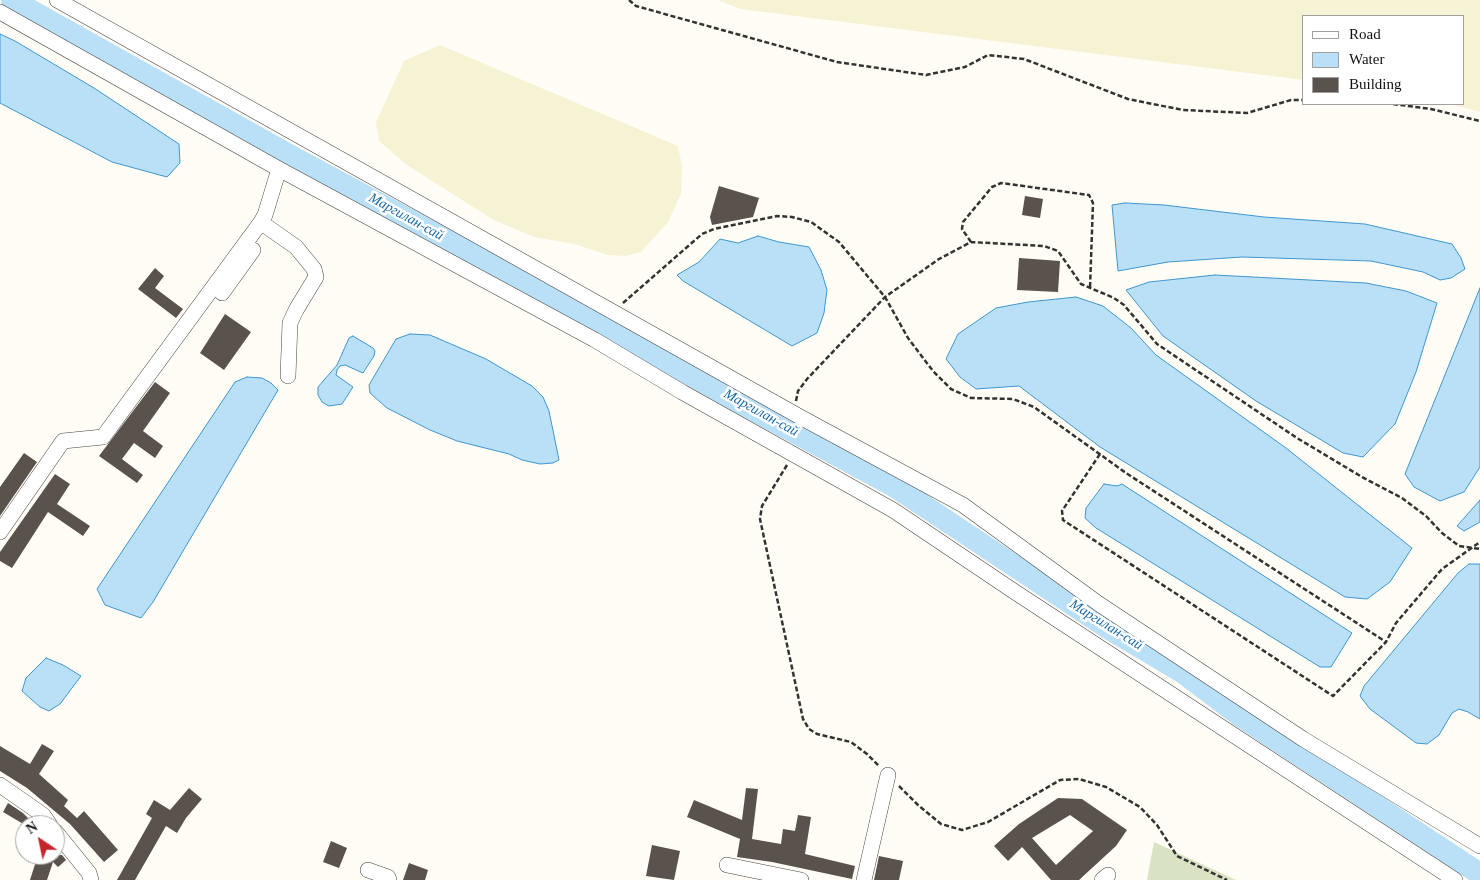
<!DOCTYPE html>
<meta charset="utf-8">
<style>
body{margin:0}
#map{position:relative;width:1480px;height:880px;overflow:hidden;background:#fffdf5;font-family:"Times New Roman",serif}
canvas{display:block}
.legend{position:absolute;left:1302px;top:15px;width:162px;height:90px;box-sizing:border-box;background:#fff;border:1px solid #a0a0a0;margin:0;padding:6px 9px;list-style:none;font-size:15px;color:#111}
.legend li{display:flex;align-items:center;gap:10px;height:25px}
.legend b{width:25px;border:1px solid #a0a0a0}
.north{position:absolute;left:15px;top:815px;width:50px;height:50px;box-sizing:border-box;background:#fff;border:1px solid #a0a0a0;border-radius:50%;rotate:326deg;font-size:14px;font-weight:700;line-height:20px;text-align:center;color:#111}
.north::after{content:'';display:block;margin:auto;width:18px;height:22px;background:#c4262e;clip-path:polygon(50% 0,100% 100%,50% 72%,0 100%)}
</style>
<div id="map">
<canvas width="1480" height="880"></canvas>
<ul class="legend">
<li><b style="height:6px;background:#fff"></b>Road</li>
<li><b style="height:14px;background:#b9e0f7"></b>Water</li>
<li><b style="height:14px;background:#5a524d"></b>Building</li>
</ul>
<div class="north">N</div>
</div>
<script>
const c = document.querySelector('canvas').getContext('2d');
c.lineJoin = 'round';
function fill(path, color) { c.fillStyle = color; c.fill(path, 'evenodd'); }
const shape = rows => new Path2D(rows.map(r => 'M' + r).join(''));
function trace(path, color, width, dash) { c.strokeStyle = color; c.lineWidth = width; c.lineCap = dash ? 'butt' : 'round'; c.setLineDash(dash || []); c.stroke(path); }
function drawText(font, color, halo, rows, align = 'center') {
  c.font = font + ' "Times New Roman",serif'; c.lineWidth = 5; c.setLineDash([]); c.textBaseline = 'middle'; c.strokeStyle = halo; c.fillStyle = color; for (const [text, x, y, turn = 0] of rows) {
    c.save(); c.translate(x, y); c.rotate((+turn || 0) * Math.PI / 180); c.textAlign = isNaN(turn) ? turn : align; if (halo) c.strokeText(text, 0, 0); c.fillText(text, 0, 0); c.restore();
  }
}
fill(shape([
 [718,0,1480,0,1480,112,1450,104,1464,104,1464,16,1304,16,1304,80,740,9],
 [440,45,678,146,682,166,681,194,668,222,641,252,626,256,608,255,574,244,534,237,492,219,407,165,379,141,376,122,404,61]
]), '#f6f3d4');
fill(shape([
 [1154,842,1236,880,1147,880]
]), '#d9e3c4');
const water = shape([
 [0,34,15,41,94,88,179,144,180,163,167,177,112,162,0,103,0,34],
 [1125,203,1164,205,1264,217,1365,224,1452,244,1461,258,1465,269,1451,278,1440,280,1423,272,1371,261,1242,257,1168,262,1118,271,1112,205,1125,203],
 [758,236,779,242,809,247,821,270,827,290,824,313,817,333,792,346,683,281,677,275,699,262,720,239,738,243,758,236],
 [1215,275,1366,283,1406,291,1437,303,1416,372,1395,424,1363,457,1343,453,1256,401,1163,336,1126,290,1149,282,1215,275],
 [1480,288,1480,467,1464,492,1440,501,1414,487,1405,474,1480,288],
 [1076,297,1103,306,1131,328,1156,355,1286,448,1412,548,1390,582,1367,599,1345,597,1100,447,1019,386,976,389,960,377,946,359,958,334,996,308,1028,302,1076,297],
 [410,334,430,335,486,359,532,386,543,397,549,411,559,460,553,463,540,464,522,460,509,454,457,441,430,430,387,408,370,393,369,385,396,339,410,334],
 [353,336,373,348,375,351,374,356,363,373,345,365,340,366,337,370,336,375,353,387,342,404,329,406,322,402,318,395,318,387,337,365,349,338,353,336],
 [247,377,262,378,271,383,278,390,153,602,141,618,105,605,97,589,235,382,247,377],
 [1104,484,1117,486,1122,484,1352,633,1331,667,1320,667,1096,528,1085,518,1086,508,1104,484],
 [1480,500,1480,522,1464,531,1457,526,1480,500],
 [1469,564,1480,564,1480,719,1468,712,1459,709,1452,713,1439,735,1427,744,1416,743,1370,709,1360,696,1364,686,1458,573,1469,564],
 [46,658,63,665,81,676,60,704,49,711,40,707,22,691,26,678,46,658]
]);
fill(water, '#b9e0f7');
trace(water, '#3f96cf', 1);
trace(shape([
 [12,0,291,156,530,285,740,403,894,486,1108,628,1182,672,1239,715,1480,874]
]), '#b9e0f7', 22);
fill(shape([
 [719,186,759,198,753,217,712,225,710,217],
 [1025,196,1043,199,1040,218,1022,215],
 [1019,258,1060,261,1058,292,1017,290],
 [155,268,164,276,155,288,183,309,176,318,138,289],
 [225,314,251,332,224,370,200,353],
 [155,382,170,393,143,431,163,446,155,458,134,443,122,459,143,475,137,483,99,456],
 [24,453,37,462,0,516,0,487],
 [55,474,70,484,57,504,90,526,83,536,48,512,12,568,0,561,0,552],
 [42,744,54,751,39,774,68,800,64,806,77,818,84,811,118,850,104,862,70,824,27,788,0,771,0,746,30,764],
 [189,788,202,799,186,818,177,833,166,826,135,880,117,880,152,818,146,814,154,800,170,810],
 [746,788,758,789,752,839,781,844,783,829,795,831,798,815,811,817,805,854,855,866,852,879,772,862,737,857,740,839,687,817,694,800,742,820],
 [1058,798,1082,799,1127,830,1116,846,1079,880,1051,880,1022,847,1008,861,994,846,1019,824],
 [1070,815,1093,831,1056,865,1032,838],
 [8,803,23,813,35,825,25,825,3,812],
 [331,841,347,848,339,868,323,862],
 [652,845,680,851,674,880,646,876],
 [38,855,62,855,66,860,58,867,53,862,47,880,30,880],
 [879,856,903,861,899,880,874,880],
 [409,863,428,870,425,880,403,880]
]), '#5a524d');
const minor = shape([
 [57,0,802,418,963,505,1099,604,1303,739,1480,846],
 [0,12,279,169,595,340,682,392,893,510,1015,592,1455,880],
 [266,226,296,247,314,269,316,277,296,310,290,323,288,376],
 [222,293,253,250],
 [0,532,63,441,103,437,261,222,265,215,279,169],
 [0,785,43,815,50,825],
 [55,831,89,873,91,880],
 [727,865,801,880],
 [368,870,388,877,389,880],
 [864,880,888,775],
 [1102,880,1108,875]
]);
trace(minor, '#444', 16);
trace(shape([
 [629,0,636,6,837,62,926,75,965,67,988,55,1024,59,1128,99,1183,110,1247,113,1291,100,1304,100],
 [1393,104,1431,109,1480,121],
 [971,242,962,229,963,222,992,187,1001,183,1089,195,1093,203,1090,288],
 [623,303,702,234,714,229,777,216,792,217,811,222,839,242,885,297,908,338,933,371,951,389,971,398,1013,399,1034,407,1126,473,1386,642],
 [796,401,798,391,807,379,885,297,939,259,971,242,1044,246,1058,251,1081,284,1114,298,1124,305,1157,344,1297,438,1362,477,1402,498,1426,516,1442,533,1459,546,1480,549],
 [1100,454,1062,511,1063,520,1333,696,1386,642,1396,623,1442,569,1480,542],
 [787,465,762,506,760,519,803,719,809,729,817,734,851,742,867,754,879,766],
 [899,786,918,805,941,824,962,830,988,822,1060,780,1079,779,1106,787,1140,807,1157,825,1177,856,1227,880]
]), '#333', 2.5, [5, 2.5]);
trace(minor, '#fff', 15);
drawText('italic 14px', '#1768a6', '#fff', [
 ["Маргилан-сай",406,217,29],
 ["Маргилан-сай",761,413,29],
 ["Маргилан-сай",1106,625,32]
]);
</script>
